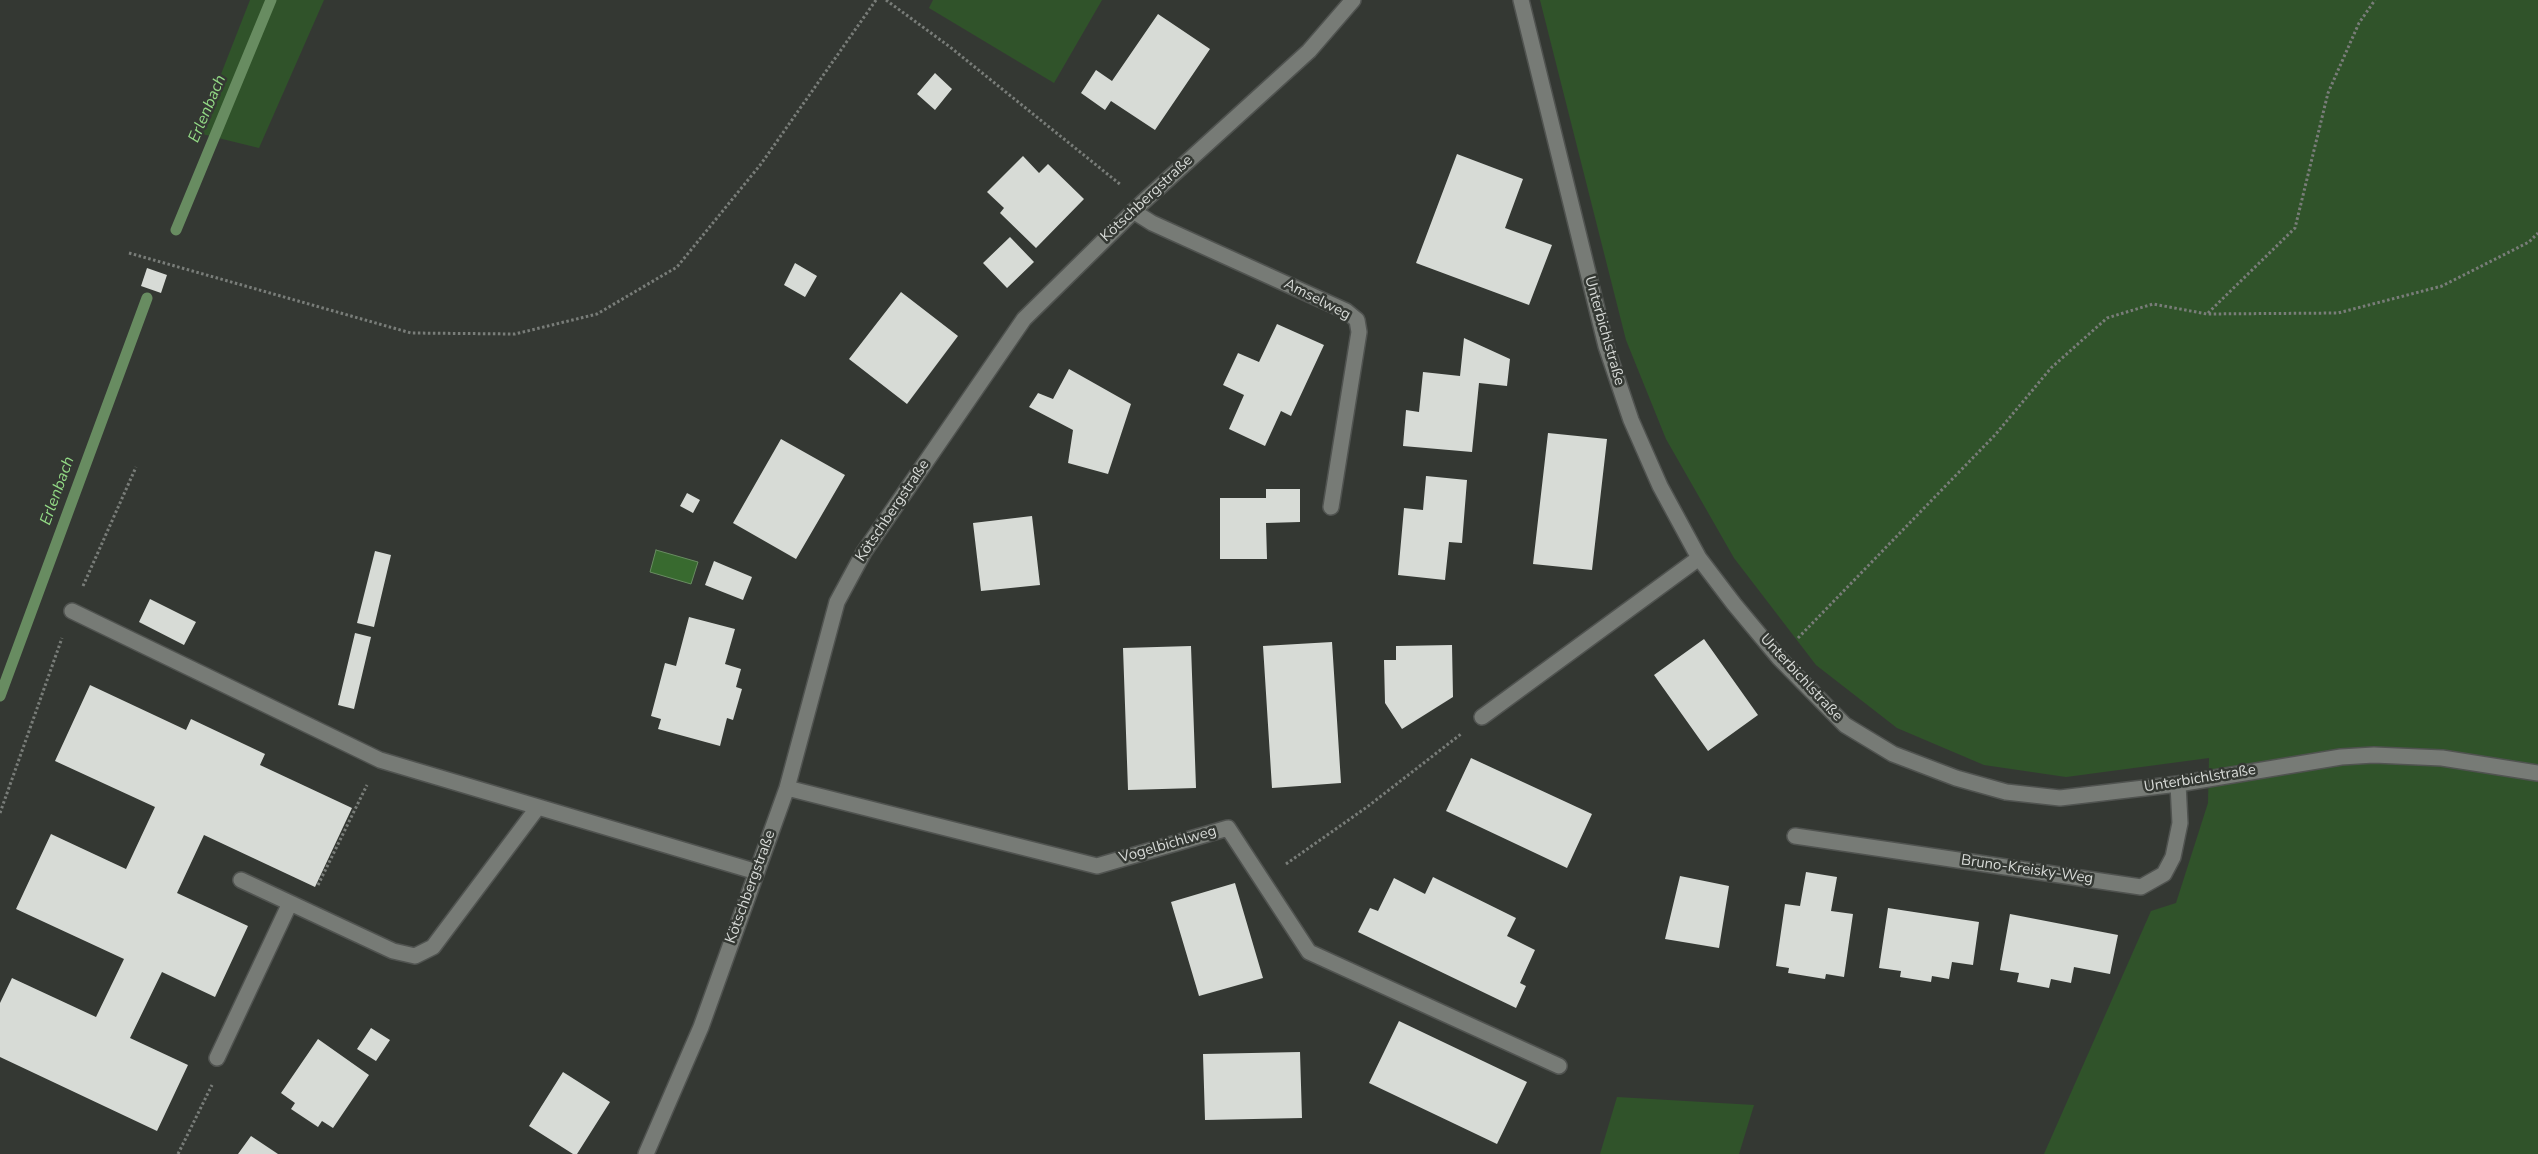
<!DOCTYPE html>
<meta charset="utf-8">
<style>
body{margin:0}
canvas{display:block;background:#343833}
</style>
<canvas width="2538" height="1154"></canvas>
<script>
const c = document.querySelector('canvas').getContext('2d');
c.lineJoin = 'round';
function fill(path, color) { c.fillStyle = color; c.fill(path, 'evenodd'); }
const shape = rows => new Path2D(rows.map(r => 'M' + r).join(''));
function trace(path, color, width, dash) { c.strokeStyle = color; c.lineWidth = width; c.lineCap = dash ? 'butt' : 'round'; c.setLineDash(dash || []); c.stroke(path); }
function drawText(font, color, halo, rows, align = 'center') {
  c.font = font + ' "Nunito Sans",sans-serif'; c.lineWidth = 5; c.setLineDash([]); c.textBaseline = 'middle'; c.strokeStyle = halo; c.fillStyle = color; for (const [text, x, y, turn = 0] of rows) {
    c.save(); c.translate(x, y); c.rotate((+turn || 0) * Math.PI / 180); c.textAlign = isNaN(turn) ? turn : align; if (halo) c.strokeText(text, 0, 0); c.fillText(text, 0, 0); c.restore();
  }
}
fill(shape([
 [250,0,324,0,259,148,198,133],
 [933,0,1102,0,1054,83,929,8],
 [1540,0,2538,0,2538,1154,2044,1154,2151,911,2176,903,2208,803,2209,758,2066,777,1984,765,1897,728,1816,665,1734,558,1666,439,1626,340],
 [1617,1097,1754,1105,1739,1154,1600,1154]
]), '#30532a');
const water = shape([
 [656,550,698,562,691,584,650,572,656,550]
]);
fill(water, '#386a2f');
trace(water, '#688c61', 1);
trace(shape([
 [176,230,271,0],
 [0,696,147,298]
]), '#688c61', 11);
fill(shape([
 [1158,14,1210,49,1155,130,1111,101,1105,110,1081,93,1096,70,1112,81],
 [935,73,952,89,935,110,917,94],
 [1457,154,1523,179,1505,228,1552,245,1529,305,1416,263],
 [1023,156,1039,173,1048,164,1084,199,1036,248,1000,213,1004,208,987,192],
 [1010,237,1034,262,1007,288,983,263],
 [795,263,817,276,805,297,784,285],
 [147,268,167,275,161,293,141,286],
 [901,292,958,336,907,404,849,359],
 [1277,324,1324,345,1291,416,1281,411,1265,446,1229,429,1244,395,1223,385,1238,353,1259,362],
 [1464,338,1510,359,1507,386,1479,383,1472,452,1403,446,1406,410,1419,412,1423,372,1460,376],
 [1069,369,1131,404,1108,474,1068,463,1073,430,1029,407,1038,393,1053,399],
 [1548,433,1607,439,1592,570,1533,564],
 [781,439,845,475,796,559,733,523],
 [1426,476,1467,480,1462,543,1449,542,1445,580,1398,575,1404,508,1423,510],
 [1266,489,1300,489,1300,522,1266,523,1267,559,1220,559,1220,498,1266,498],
 [687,493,700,500,693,513,680,506],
 [1032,516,1040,585,981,591,973,523],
 [375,551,391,555,374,627,357,623],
 [714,561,752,577,743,600,705,585],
 [150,599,196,622,184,645,139,622],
 [689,617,735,629,725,664,741,669,736,687,742,689,733,720,727,718,720,746,658,729,661,719,651,716,665,663,676,666],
 [355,633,371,637,354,709,338,705],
 [1704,639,1758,715,1708,751,1654,675],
 [1332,642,1341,783,1272,788,1263,646],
 [1452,645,1453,697,1402,729,1385,703,1384,660,1396,660,1396,646],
 [1191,646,1196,788,1128,790,1123,648],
 [90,685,186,730,191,719,265,754,260,765,352,808,315,887,204,835,177,893,248,926,215,997,162,972,130,1038,188,1065,157,1131,0,1057,0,1003,12,978,96,1017,124,959,16,909,51,834,126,869,155,807,55,761],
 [1471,758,1592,814,1567,868,1446,811],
 [1806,872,1837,877,1831,911,1853,914,1844,977,1826,974,1825,979,1788,973,1789,968,1776,966,1785,904,1800,906],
 [1680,876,1729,886,1719,948,1665,939],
 [1433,877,1516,918,1507,936,1535,950,1520,983,1526,986,1516,1008,1358,932,1370,908,1378,911,1394,878,1425,894],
 [1235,883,1263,978,1199,996,1171,902],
 [1888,908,1979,922,1973,965,1952,962,1949,979,1932,976,1931,982,1900,977,1901,971,1879,968],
 [2010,914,2118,935,2110,974,2074,967,2071,983,2051,979,2049,988,2017,982,2019,973,2000,970],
 [1399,1021,1527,1082,1497,1144,1369,1083],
 [371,1028,390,1040,376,1061,357,1049],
 [318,1039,369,1075,333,1128,322,1121,318,1127,291,1109,295,1103,281,1093],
 [1300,1052,1302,1118,1205,1120,1203,1054],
 [563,1072,610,1102,577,1154,573,1154,529,1126],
 [251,1136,278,1154,238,1154]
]), '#d7dbd6');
const minor = shape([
 [1521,0,1606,346,1631,420,1660,486,1699,558,1734,604,1779,658,1845,725,1893,754,1956,778,2006,792,2060,798,2178,784,2341,757,2374,755,2442,758,2538,773],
 [1133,211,1152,223,1346,311,1357,320,1359,332,1331,507],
 [72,611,380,760,757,872],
 [1482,717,1699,558],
 [787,788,1097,866,1228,828,1309,952,1559,1066],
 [1795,836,2141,887,2164,874,2173,857,2180,823,2178,784],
 [241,880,393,951,415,956,433,947,538,807],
 [217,1058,290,903],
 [646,1154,701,1027,787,788,837,602,864,552,1024,319,1143,202,1309,51,1353,0]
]);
trace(minor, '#505350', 18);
trace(shape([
 [886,0,950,47,1121,185],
 [129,253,411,333,515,334,597,314,677,267,761,164,876,0],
 [2208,313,2295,228,2328,93,2359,23,2375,0],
 [83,586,136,467],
 [1798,638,1995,435,2051,368,2107,318,2153,304,2207,314,2338,313,2442,286,2529,242,2538,233],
 [0,813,62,638],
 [1286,864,1367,807,1461,734],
 [318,885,367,785],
 [178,1154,212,1085]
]), '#797d79', 3, [2.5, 2.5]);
trace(minor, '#777b76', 15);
drawText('15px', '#d7dad7', '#343833', [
 ["Kötschbergstraße",1147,199,-43],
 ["Amselweg",1317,300,27],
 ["Unterbichlstraße",1604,331,74],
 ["Kötschbergstraße",893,511,-56],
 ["Unterbichlstraße",1801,678,47],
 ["Unterbichlstraße",2200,779,-9],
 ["Vogelbichlweg",1168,845,-16],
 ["Bruno-Kreisky-Weg",2027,870,8],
 ["Kötschbergstraße",751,887,-70]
]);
drawText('italic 16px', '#92d985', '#343833', [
 ["Erlenbach",208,109,-67],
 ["Erlenbach",58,491,-70]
]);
</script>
